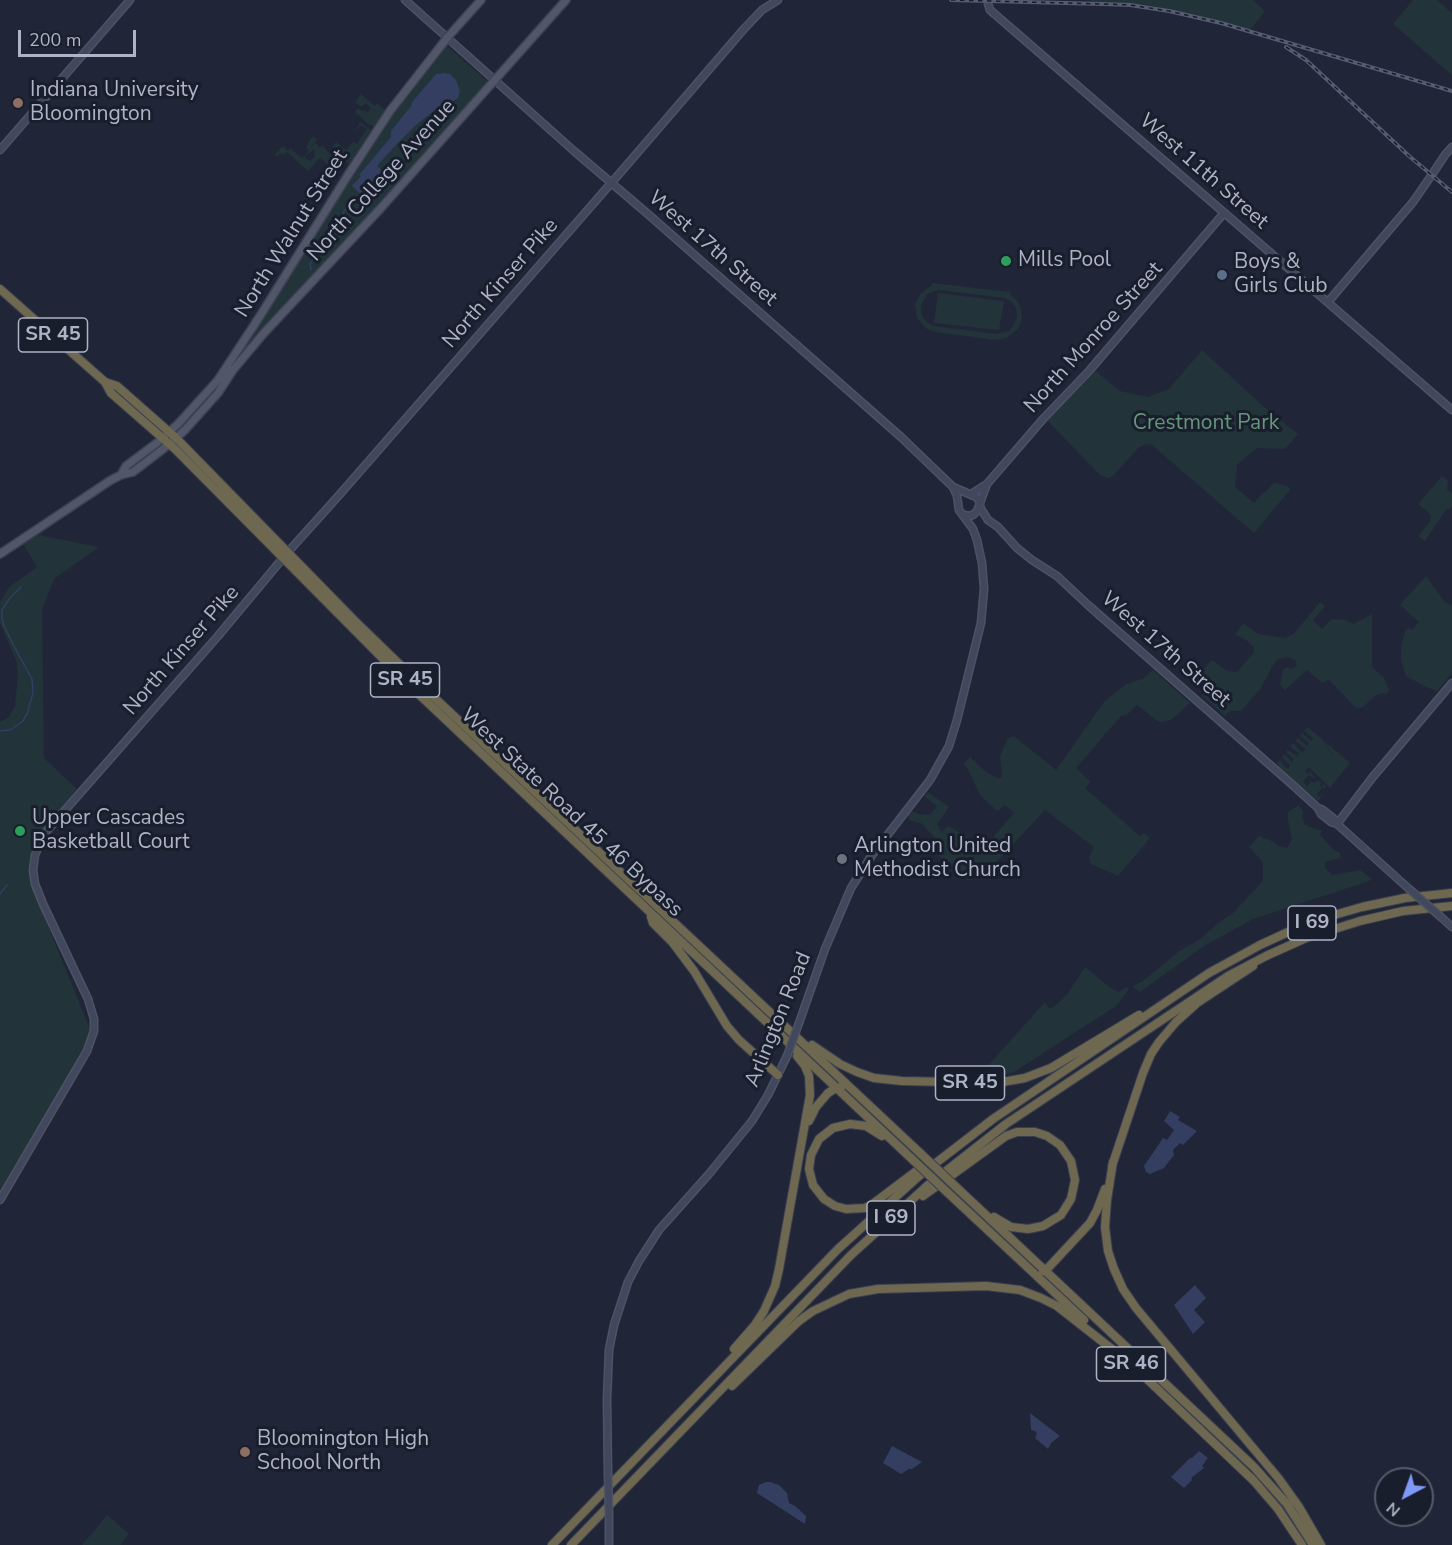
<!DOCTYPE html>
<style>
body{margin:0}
#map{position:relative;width:1452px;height:1545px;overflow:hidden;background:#202638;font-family:"Nunito Sans",sans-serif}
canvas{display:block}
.north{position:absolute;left:1374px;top:1467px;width:60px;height:60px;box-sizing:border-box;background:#191e2d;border:2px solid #555a6a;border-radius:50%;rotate:221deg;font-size:16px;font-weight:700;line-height:24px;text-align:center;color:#aeb3c5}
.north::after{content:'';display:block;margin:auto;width:21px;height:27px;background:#7f99f9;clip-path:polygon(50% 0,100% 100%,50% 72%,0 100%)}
.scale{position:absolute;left:18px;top:30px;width:118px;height:27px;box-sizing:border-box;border:3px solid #aeb3c5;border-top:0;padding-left:8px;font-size:18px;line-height:21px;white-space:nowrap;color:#aeb3c5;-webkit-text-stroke:4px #191e2d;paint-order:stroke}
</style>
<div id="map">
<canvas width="1452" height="1545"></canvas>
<div class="north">N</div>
<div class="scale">200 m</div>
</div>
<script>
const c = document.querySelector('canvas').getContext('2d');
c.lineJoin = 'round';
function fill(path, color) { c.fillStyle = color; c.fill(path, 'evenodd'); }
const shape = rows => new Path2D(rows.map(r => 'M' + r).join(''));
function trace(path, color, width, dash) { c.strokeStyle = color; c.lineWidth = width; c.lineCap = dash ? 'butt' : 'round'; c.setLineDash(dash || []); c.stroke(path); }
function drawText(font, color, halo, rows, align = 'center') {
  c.font = font + ' "Nunito Sans",sans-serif'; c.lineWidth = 6; c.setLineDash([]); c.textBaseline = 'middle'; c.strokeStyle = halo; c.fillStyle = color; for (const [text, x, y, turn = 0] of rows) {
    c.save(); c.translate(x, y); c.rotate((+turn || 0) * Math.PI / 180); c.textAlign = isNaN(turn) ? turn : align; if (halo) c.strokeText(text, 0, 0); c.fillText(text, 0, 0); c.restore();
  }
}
fill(shape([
 [1091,0,1253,0,1265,11,1250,30,1148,5,1091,1],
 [1413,0,1437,0,1452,13,1452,75,1393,24],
 [445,44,489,83,223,380,342,188,392,112],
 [361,94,375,106,377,103,385,110,374,127,368,124,355,112,358,108,363,112,364,110,368,113,371,108,366,103,361,107,356,103,356,101],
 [360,122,371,130,349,164,347,163,340,158,332,147,336,142,346,150,353,142,357,144,367,129,361,125,357,130,356,129],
 [314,137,317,139,316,142,315,141,315,143,309,149,316,143,320,148,322,145,337,162,335,167,332,165,330,167,320,158,308,171,287,152,283,155,281,153,276,157,275,156,276,153,283,146,288,151,290,148,302,158,306,154,305,157,310,161,315,156,314,154,315,152,313,150,308,154,307,153,309,150,307,149,307,146,311,138],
 [932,283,1010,292,1010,294,1018,302,1021,309,1022,319,1018,329,1007,338,995,340,936,332,927,329,917,318,915,304,921,293,932,285],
 [938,290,1005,298,1012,302,1016,308,1017,316,1015,323,1009,331,998,334,934,326,929,324,923,318,921,311,921,305,927,294],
 [938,293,1004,301,999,330,934,323],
 [1202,350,1263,406,1298,434,1285,449,1257,448,1237,465,1235,487,1254,503,1262,494,1267,490,1275,482,1289,487,1290,490,1254,533,1152,445,1146,444,1139,447,1113,476,1108,478,1100,475,1046,419,1096,371,1120,391,1148,397,1169,389],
 [1442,476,1448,480,1447,490,1452,493,1452,507,1445,511,1425,541,1418,536,1430,522,1431,517,1428,512,1418,504],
 [38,535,99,547,54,579,42,609,44,758,77,789,37,839,32,850,30,871,35,894,90,1029,89,1039,83,1050,0,1194,0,722,9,717,15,706,18,674,17,663,0,623,0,602,9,587,37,567,23,544],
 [1426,576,1444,601,1452,606,1452,673,1437,691,1426,687,1406,676,1401,661,1401,646,1405,632,1408,628,1412,630,1419,622,1400,605],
 [1320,602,1325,606,1313,620,1322,629,1332,619,1345,620,1354,624,1372,614,1372,667,1384,678,1389,690,1387,694,1383,693,1376,695,1363,707,1358,708,1355,707,1328,679,1323,683,1307,670,1285,690,1280,685,1283,670,1286,667,1292,669,1297,665,1295,660,1286,657,1276,660,1261,688,1241,711,1230,711,1225,716,1201,695,1211,686,1198,675,1212,660,1227,671,1237,672,1254,652,1253,646,1249,642,1235,634,1243,623,1258,634,1284,638,1294,634],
 [1153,670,1190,703,1171,720,1159,722,1137,705,1130,712,1126,715,1121,716,1076,768,1090,781,1086,789,1140,836,1144,833,1150,838,1118,876,1091,864,1089,857,1094,847,1045,810,990,869,973,879,968,880,939,856,936,839,921,823,909,820,908,815,912,811,918,814,930,815,937,806,924,796,928,792,949,807,937,824,942,832,948,826,975,841,986,845,1014,813,1005,805,997,811,980,795,967,768,963,764,970,757,985,771,997,778,1002,778,1000,756,1008,738,1014,736,1056,770,1104,702,1125,685,1144,678],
 [1308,727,1323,740,1340,767,1325,742,1350,763,1330,788,1309,767,1305,771,1307,774,1310,772,1315,777,1314,779,1309,775,1303,782,1307,786,1311,782,1314,783,1318,780,1322,782,1320,785,1321,787,1324,784,1326,787,1325,789,1323,787,1317,794,1320,797,1326,792,1318,801,1276,764,1280,760,1283,763,1282,764,1288,769,1290,765,1282,757,1284,754,1292,762,1294,759,1286,752,1288,750,1297,756,1299,753,1290,747,1293,743,1302,752,1306,749,1295,741,1298,738,1307,746,1309,743,1300,736,1302,733,1311,741,1313,738,1304,731],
 [1299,805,1304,814,1302,816,1305,825,1322,831,1320,835,1333,849,1340,853,1340,858,1325,862,1325,868,1332,875,1361,870,1371,879,1369,881,1253,919,1204,946,1140,992,1137,990,1133,986,1143,981,1178,952,1200,939,1222,920,1232,914,1263,881,1263,862,1249,847,1259,836,1270,840,1279,846,1287,848,1292,839,1288,820,1288,812],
 [1085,967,1112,989,1119,992,1126,987,1129,989,1116,1006,1014,1072,1001,1076,994,1075,985,1069,1045,1002,1050,1009,1057,1004,1068,993],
 [107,1515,129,1534,120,1545,82,1545]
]), '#223339');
fill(shape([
 [444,73,450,74,456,80,460,91,458,98,452,102,441,105,415,126,394,147,377,166,385,174,385,180,372,202,368,201,352,186,361,176,359,175,391,137,391,131,411,106,412,102,436,74],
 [1170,1111,1180,1117,1178,1120,1197,1131,1183,1145,1180,1143,1173,1150,1174,1155,1164,1168,1150,1174,1146,1172,1144,1166,1163,1138,1167,1140,1174,1130,1164,1121],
 [1195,1285,1206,1298,1194,1310,1205,1322,1193,1334,1174,1305],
 [1030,1413,1060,1436,1051,1443,1048,1449,1035,1438,1037,1433,1035,1431,1031,1430],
 [892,1446,922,1462,912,1469,909,1469,901,1474,883,1463],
 [1199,1451,1208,1458,1202,1466,1204,1468,1191,1478,1192,1480,1184,1488,1171,1477,1190,1458,1192,1458],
 [766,1482,770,1482,779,1485,787,1493,789,1503,795,1506,806,1516,805,1524,757,1493,759,1485]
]), '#333e60');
trace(shape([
 [311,270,310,264,314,258,330,238,341,229,341,219,344,211,354,200,362,195],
 [0,731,10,730,22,722,27,714,33,693,32,679,14,646,4,626,2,618,2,610,10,598,21,587],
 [0,894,7,885]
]), '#333e60', 1.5);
const secondary = shape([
 [405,0,574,151,649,215,901,437,953,487,976,497,979,501,981,509,988,520,998,527,1017,548,1032,560,1057,576,1088,605,1295,787,1318,808,1321,814,1331,822,1337,824],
 [988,4,990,10,1452,410],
 [0,150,130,0],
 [1328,302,1413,202,1431,176,1445,155,1452,147],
 [971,494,987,484,1043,419,1089,371,1224,213],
 [980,503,987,484],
 [962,514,968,516,973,515,977,511,979,506],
 [1318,808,1323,810,1333,818,1337,824,1408,888],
 [1337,824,1372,778,1452,683],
 [1441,917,1452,927],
 [799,1023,825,949,851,888,872,855,930,780,949,746,957,720,981,623,984,589,982,563,977,540,973,529,959,510,957,496,953,487],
 [0,1200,87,1051,94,1031,94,1019,88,999,43,904,35,884,33,870,35,855,45,833,218,636,288,552,341,493,626,166,743,30,762,10,778,0],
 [608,1473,607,1399,609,1350,614,1325,628,1282,639,1261,659,1230,709,1174,752,1121,768,1095,787,1056],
 [609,1516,609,1545]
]);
const primary = shape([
 [121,475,126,466,158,442,178,424,218,380,260,316,348,175,390,111,447,38,481,0],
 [0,554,111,480,121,475,133,472,163,449,185,430,218,393,233,370,264,333,381,208,566,0]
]);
const highway = shape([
 [0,289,105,382,117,386,176,438,354,620,421,685,920,1153],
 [105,382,111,393,175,449,408,684,912,1159],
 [651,917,653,923,673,943,694,971,727,1026,739,1040,778,1075],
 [812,1045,840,1064,857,1072,874,1078,902,1081,997,1083,1025,1078,1051,1068,1139,1015],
 [809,1121,816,1107,828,1093,836,1088,841,1087],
 [882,1136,866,1126,850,1124,833,1128,819,1139,811,1155,809,1169,813,1185,824,1199,835,1206,846,1209,865,1208,874,1203,923,1166],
 [1113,1162,1107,1200,1105,1227,1108,1251,1114,1269,1123,1289,1136,1308,1279,1479,1299,1507,1321,1545],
 [1112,1166,1143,1073,1151,1054,1159,1042,1176,1022,1197,1003,1253,966],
 [955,1186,1254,1467,1287,1504,1313,1545],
 [947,1192,1084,1320],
 [923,1196,1006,1136,1017,1132,1035,1132,1047,1136,1060,1145,1071,1161,1075,1180,1071,1199,1061,1215,1043,1226,1028,1229,1011,1227,994,1217],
 [1043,1271,1048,1268,1090,1223,1097,1210,1105,1189],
 [734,1349,755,1325,764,1311,775,1286,779,1269,810,1095,809,1076,805,1066,797,1056],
 [1128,1361,1254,1481,1278,1509,1302,1545],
 [732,1386,799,1321,813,1311,849,1294,878,1289,986,1286,1020,1290,1041,1298,1057,1306,1131,1364],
 [552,1545,838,1249,919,1176,993,1119,1209,973,1260,945,1286,933,1327,917,1362,907,1405,898,1452,893],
 [571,1545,851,1255,927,1186,1006,1124,1228,976,1266,956,1306,938,1360,921,1403,911,1452,906]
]);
trace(secondary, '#4e5363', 9);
trace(primary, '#3d4252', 10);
trace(highway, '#3b4050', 10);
trace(secondary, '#41475c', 6);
trace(primary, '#515769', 7);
trace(highway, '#6f6850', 8);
const rail = shape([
 [951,0,1103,4,1130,5,1169,11,1221,23,1452,91],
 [1286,47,1306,60,1409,156,1452,192]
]);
trace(rail, '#555c70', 4);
trace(rail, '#191e2d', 1.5, [4.5]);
const secondaryBridge = shape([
 [1408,888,1441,917],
 [787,1056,799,1023],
 [608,1473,609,1516]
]);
const highwayBridge = shape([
 [920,1153,955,1186],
 [912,1159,947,1192]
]);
trace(secondaryBridge, '#4e5363', 9, []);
trace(highwayBridge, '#3b4050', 10, []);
trace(secondaryBridge, '#41475c', 6);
trace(highwayBridge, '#6f6850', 8);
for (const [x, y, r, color] of [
 [18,103,6,"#8d6e63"],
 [1006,261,6,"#2e9e5b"],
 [1222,275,6,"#5c6f8a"],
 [20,831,6,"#2e9e5b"],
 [842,859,6,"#6b7280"],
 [245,1452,6,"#8d6e63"]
]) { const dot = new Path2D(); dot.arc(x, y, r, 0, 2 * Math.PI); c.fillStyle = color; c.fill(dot); trace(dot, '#191e2d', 2); }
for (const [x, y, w] of [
 [53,335,69],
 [405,680,69],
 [1312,923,48],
 [970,1083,69],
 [891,1218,48],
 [1131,1364,69]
]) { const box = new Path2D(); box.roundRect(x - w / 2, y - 17, w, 34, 4.5); c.fillStyle = '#191e2d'; c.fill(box); trace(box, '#aeb3c5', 1.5); }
drawText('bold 20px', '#aeb3c5', null, [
 ["SR 45",53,335],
 ["SR 45",405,680],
 ["I 69",1312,923],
 ["SR 45",970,1083],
 ["I 69",891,1218],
 ["SR 46",1131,1364]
]);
drawText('21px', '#aeb3c5', '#191e2d', [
 ["Indiana University",30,91],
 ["Bloomington",30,115],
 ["Mills Pool",1018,261],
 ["Boys &",1234,263],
 ["Girls Club",1234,287],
 ["Upper Cascades",32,819],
 ["Basketball Court",32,843],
 ["Arlington United",854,847],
 ["Methodist Church",854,871],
 ["Bloomington High",257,1440],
 ["School North",257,1464]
], 'left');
drawText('21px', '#aeb3c5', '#191e2d', [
 ["West 11th Street",1203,172,41],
 ["North College Avenue",382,181,-48],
 ["North Walnut Street",292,234,-58],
 ["West 17th Street",712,249,41],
 ["North Kinser Pike",501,284,-49],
 ["North Monroe Street",1094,338,-48],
 ["West 17th Street",1165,650,41],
 ["North Kinser Pike",182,651,-49],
 ["West State Road 45 46 Bypass",571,813,43],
 ["Arlington Road",779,1020,-68]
]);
drawText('21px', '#659679', '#191e2d', [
 ["Crestmont Park",1206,424]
]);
</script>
